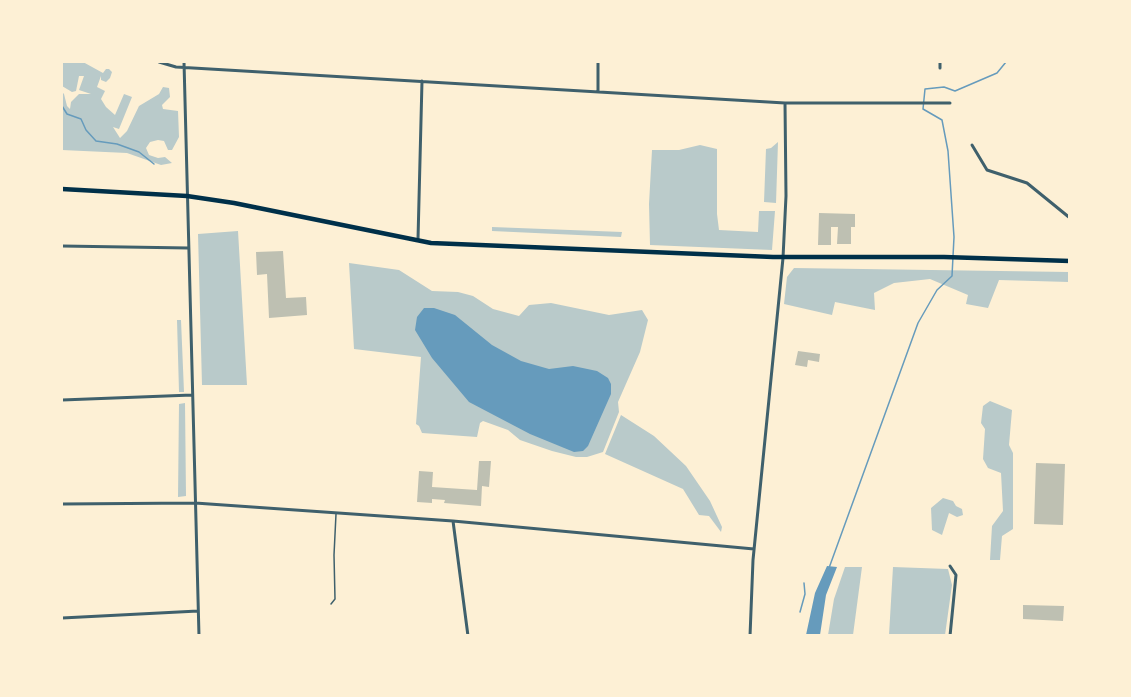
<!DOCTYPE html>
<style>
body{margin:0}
#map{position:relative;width:1131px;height:697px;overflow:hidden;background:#fdf0d5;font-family:Inter,sans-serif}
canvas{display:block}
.frame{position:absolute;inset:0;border:63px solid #fdf0d5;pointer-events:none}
</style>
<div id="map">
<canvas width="1131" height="697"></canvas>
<div class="frame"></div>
</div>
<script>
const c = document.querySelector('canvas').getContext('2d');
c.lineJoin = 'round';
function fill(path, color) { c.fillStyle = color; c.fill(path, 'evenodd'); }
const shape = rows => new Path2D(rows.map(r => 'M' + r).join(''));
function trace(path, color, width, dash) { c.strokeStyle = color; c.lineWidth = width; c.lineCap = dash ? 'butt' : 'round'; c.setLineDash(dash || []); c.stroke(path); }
fill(shape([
 [62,62,83,62,103,73,106,69,109,69,112,72,110,78,106,82,101,80,101,76,97,87,105,91,101,99,106,107,115,115,124,94,132,97,119,129,113,127,120,138,127,131,139,106,159,94,163,87,169,88,170,97,162,105,163,109,178,111,179,137,172,150,168,150,164,141,158,140,150,142,146,148,149,155,158,158,165,157,172,163,161,165,127,153,62,150,62,92,64,94,67,106,70,109,71,102,79,94,91,94,79,90,84,76,79,76,76,91,72,92,62,86],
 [778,142,776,203,764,202,766,149,771,148],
 [700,145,717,149,717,214,719,230,758,232,759,211,775,211,772,250,650,245,649,204,652,150,679,150],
 [492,227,622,232,621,237,492,231],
 [238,231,247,385,202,385,198,234],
 [349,263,399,270,432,291,458,292,473,296,493,309,519,316,529,305,551,303,609,315,642,310,648,320,640,352,618,402,619,412,603,452,587,457,576,457,552,451,520,440,508,430,483,421,480,423,477,437,422,433,419,426,416,424,421,357,354,349],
 [794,268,1069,272,1069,282,999,280,988,308,966,304,968,295,930,279,894,283,874,293,875,310,835,302,832,315,784,304,787,277],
 [177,320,181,320,184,392,179,392],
 [990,401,1012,410,1009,445,1013,453,1013,529,1002,536,1000,560,990,560,992,526,1003,511,1001,473,988,468,983,459,985,429,981,423,983,406],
 [185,403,186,496,178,497,179,404],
 [621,415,654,436,686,466,710,501,722,527,721,532,709,516,699,515,683,489,605,454],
 [943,498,953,501,956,506,962,509,963,515,957,517,949,513,942,535,932,530,931,508],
 [845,567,862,567,853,635,828,635,834,599],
 [893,567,948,569,952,585,945,635,889,635]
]), '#b9caca');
fill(shape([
 [424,308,434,308,455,315,492,345,521,361,549,369,573,366,597,371,608,378,611,384,611,394,588,446,583,451,574,452,530,434,469,402,432,358,415,330,417,317],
 [827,566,837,567,826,595,820,635,806,635,815,593]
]), '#669bbc');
trace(shape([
 [62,106,67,114,81,119,86,130,96,141,117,144,139,152,154,164],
 [829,568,918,323,937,290,952,276,954,237,948,151,942,120,923,109,925,89,944,87,955,91,997,73,1006,62],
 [800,612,805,594,804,583]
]), '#669bbc', 1.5);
fill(shape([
 [819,213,855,214,855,227,851,227,851,244,837,244,838,227,831,227,831,245,818,245],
 [283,251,286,298,306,297,307,315,269,318,267,274,257,275,256,252],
 [798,351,820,354,819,362,808,360,807,367,795,365],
 [479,461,491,461,489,487,482,486,481,506,444,503,445,500,432,499,432,503,417,502,419,471,433,472,432,487,477,490],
 [1036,463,1065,464,1063,525,1034,524],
 [1023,605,1064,606,1063,621,1023,619]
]), '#bec0b2');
trace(shape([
 [331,604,335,599,334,555,336,514]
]), '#3f606c', 1.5);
trace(shape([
 [159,62,176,67,785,103,950,103],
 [184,62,199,636],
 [940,68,940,62],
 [598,91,598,62],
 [972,145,987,170,1027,183,1070,218],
 [418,239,422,81],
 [62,246,188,248],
 [62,400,192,395],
 [62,504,195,503,453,521,754,549],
 [453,521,468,636],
 [950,566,956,575,950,636],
 [62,618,198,611],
 [750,636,753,560,783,258,786,196,785,103]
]), '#3f606c', 3);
trace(shape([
 [62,189,187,196,234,203,431,243,773,257,944,257,1070,261]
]), '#003049', 4.5);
</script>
